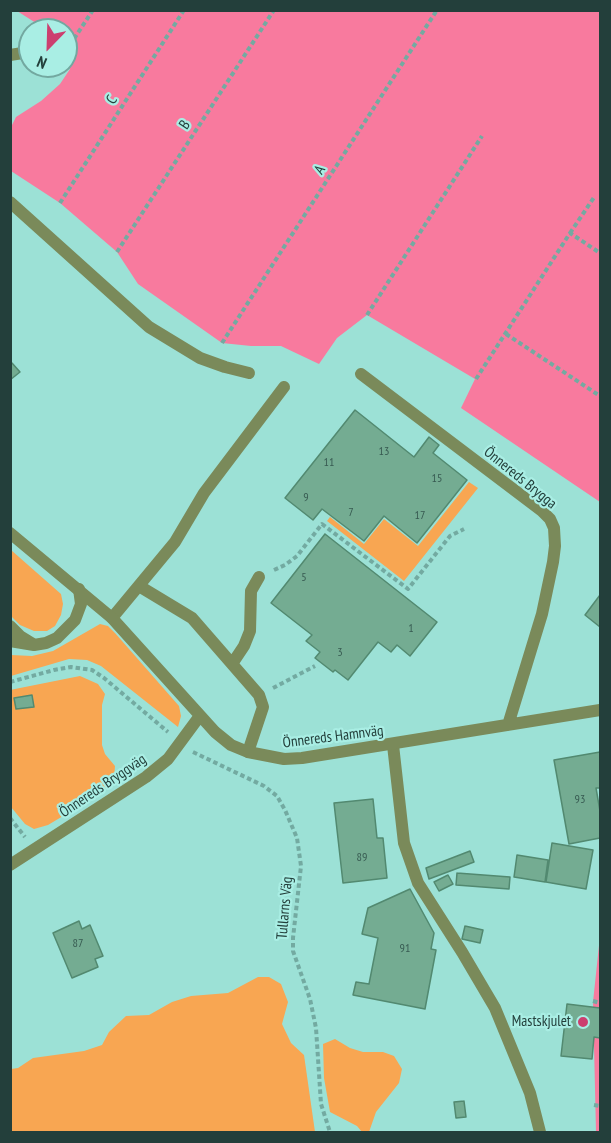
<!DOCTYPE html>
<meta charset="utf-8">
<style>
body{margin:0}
#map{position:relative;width:611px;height:1143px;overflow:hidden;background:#9ce1d6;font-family:"PT Sans Narrow",sans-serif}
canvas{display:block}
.frame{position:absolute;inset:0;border:12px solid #233f3b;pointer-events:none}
.north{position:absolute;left:18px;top:18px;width:60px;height:60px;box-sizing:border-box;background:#a9eee4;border:2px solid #73a8a0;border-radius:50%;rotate:203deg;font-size:16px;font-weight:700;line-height:24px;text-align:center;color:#233f3b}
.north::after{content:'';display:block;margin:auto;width:21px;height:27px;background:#cc3f6f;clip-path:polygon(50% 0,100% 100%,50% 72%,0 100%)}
</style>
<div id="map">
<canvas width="611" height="1143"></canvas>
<div class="frame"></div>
<div class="north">N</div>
</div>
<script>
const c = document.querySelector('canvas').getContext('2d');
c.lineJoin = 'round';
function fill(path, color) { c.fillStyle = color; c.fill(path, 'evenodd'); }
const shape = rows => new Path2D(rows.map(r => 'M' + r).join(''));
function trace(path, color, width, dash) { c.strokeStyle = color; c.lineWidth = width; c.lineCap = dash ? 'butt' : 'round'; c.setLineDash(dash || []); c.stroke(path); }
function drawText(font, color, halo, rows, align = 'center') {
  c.font = font + ' "PT Sans Narrow",sans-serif'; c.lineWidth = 4.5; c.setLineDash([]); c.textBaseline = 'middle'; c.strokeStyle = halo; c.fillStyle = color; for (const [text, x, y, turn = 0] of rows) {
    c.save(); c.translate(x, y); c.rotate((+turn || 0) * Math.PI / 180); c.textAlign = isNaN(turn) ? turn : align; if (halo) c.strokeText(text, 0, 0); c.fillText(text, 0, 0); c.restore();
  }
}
fill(shape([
 [469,482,478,488,404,581,327,521,330,517,364,544,384,519,418,546],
 [11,550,61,594,63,604,61,615,55,626,47,631,34,631,20,625,11,616],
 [100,624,108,626,115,633,179,706,181,716,178,727,101,666,87,660,69,659,11,676,11,655,32,656,53,651],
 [80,676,98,684,105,694,102,705,102,745,105,754,115,766,114,779,102,792,63,816,48,825,34,829,25,824,11,807,10,690],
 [258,977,269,977,281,984,288,1002,282,1024,291,1043,304,1055,315,1132,11,1132,11,1069,18,1068,33,1058,84,1051,102,1045,109,1032,126,1016,149,1015,172,1002,191,996,228,993],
 [335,1039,350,1048,363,1052,383,1052,394,1056,402,1069,399,1083,376,1112,369,1132,362,1132,357,1126,330,1112,324,1078,323,1044]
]), '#f8a652');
fill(shape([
 [17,11,600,11,600,502,461,408,475,379,367,315,337,338,319,364,281,346,251,346,222,343,138,284,117,252,60,203,11,171,11,127,16,117,41,101,60,84,70,69,70,45,66,42,66,30,47,30],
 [600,936,600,1132,596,1132,593,1002]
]), '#f87a9e');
const building = shape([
 [12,363,20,372,10,380,10,364,12,363],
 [355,410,414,457,429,437,439,445,433,453,467,480,417,543,384,516,364,541,322,509,313,520,285,498,355,410],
 [325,534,437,622,410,656,397,645,391,652,378,642,348,680,335,670,333,672,315,658,320,652,306,641,312,635,271,603,325,534],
 [600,595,600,627,585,615,600,595],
 [32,695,34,707,16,709,14,698,32,695],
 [600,752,600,788,596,788,600,811,600,838,569,844,554,760,600,752],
 [373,799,377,838,383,838,387,878,343,883,334,803,373,799],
 [552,843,593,850,586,889,546,882,552,843],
 [470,851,474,862,429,879,426,868,470,851],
 [517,855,548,860,545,882,514,877,517,855],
 [457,873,510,877,509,889,456,885,457,873],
 [448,875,453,884,439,891,434,882,448,875],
 [410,889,434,933,431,949,436,950,425,1009,353,995,356,982,369,984,378,938,362,934,368,908,410,889],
 [79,921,82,929,90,925,103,956,95,959,98,967,72,978,53,933,79,921],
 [465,926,483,930,480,943,462,939,465,926],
 [567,1004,600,1008,600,1038,594,1037,592,1059,561,1056,567,1004],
 [464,1101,466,1117,456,1118,454,1102,464,1101]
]);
fill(building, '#74ac92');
trace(building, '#528970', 1.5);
trace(shape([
 [70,45,93,10],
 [60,203,184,10],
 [570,233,595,196],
 [117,252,274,10],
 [367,315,482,136],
 [506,334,600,396],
 [222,343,437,10],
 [476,379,570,233,600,253],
 [274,570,285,565,297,556,322,524,408,589,450,536,464,529],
 [10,682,54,670,71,667,92,670,104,678,168,732],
 [273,688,315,666],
 [193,752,264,786,277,796,285,810,297,838,301,866,293,938,293,951,310,999,316,1028,321,1104,330,1132],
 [10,818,25,837],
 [593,1001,600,1003],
 [594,1105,600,1106]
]), '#73aaa1', 4, [4.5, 3]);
trace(shape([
 [10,55,29,52],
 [10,202,149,327,200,358,225,367,249,373],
 [139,586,192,618,259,695,263,707,248,752],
 [112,618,175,542,204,493,284,387],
 [10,626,20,636,33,644],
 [10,641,34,645,46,643,57,638,75,620,81,604,79,589],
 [232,664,244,646,250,631,251,591,259,577],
 [393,745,404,843,418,883,462,952,495,1008,530,1093,540,1132]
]), '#7a8a5a', 12);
trace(shape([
 [361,374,542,511,550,519,554,528,555,546,553,562,542,614,508,725],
 [10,533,112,618,215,732,231,745,248,752,284,759,302,758,600,710],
 [10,865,146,777,168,759,199,717]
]), '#7a8a5a', 12);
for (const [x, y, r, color] of [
 [583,1022,6,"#cc3f6f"]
]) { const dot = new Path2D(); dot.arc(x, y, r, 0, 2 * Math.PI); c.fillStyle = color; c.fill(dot); trace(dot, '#a9eee4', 2); }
drawText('12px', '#375a51', null, [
 ["13",384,452],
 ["11",329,463],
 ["15",437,479],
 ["9",306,498],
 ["7",351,513],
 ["17",420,516],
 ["5",304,578],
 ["1",411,629],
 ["3",340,653],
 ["93",580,800],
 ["89",362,858],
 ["87",78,944],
 ["91",405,949]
]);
drawText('15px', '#233f3b', '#a9eee4', [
 ["C",112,100,-57],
 ["B",185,125,-57],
 ["A",320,170,-57],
 ["Önnereds Brygga",520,478,39],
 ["Önnereds Hamnväg",333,737,-7],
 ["Önnereds Bryggväg",103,786,-34],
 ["Tullarns Väg",285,908,-85]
]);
drawText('15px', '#233f3b', '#a9eee4', [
 ["Mastskjulet",571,1022]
], 'right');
</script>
